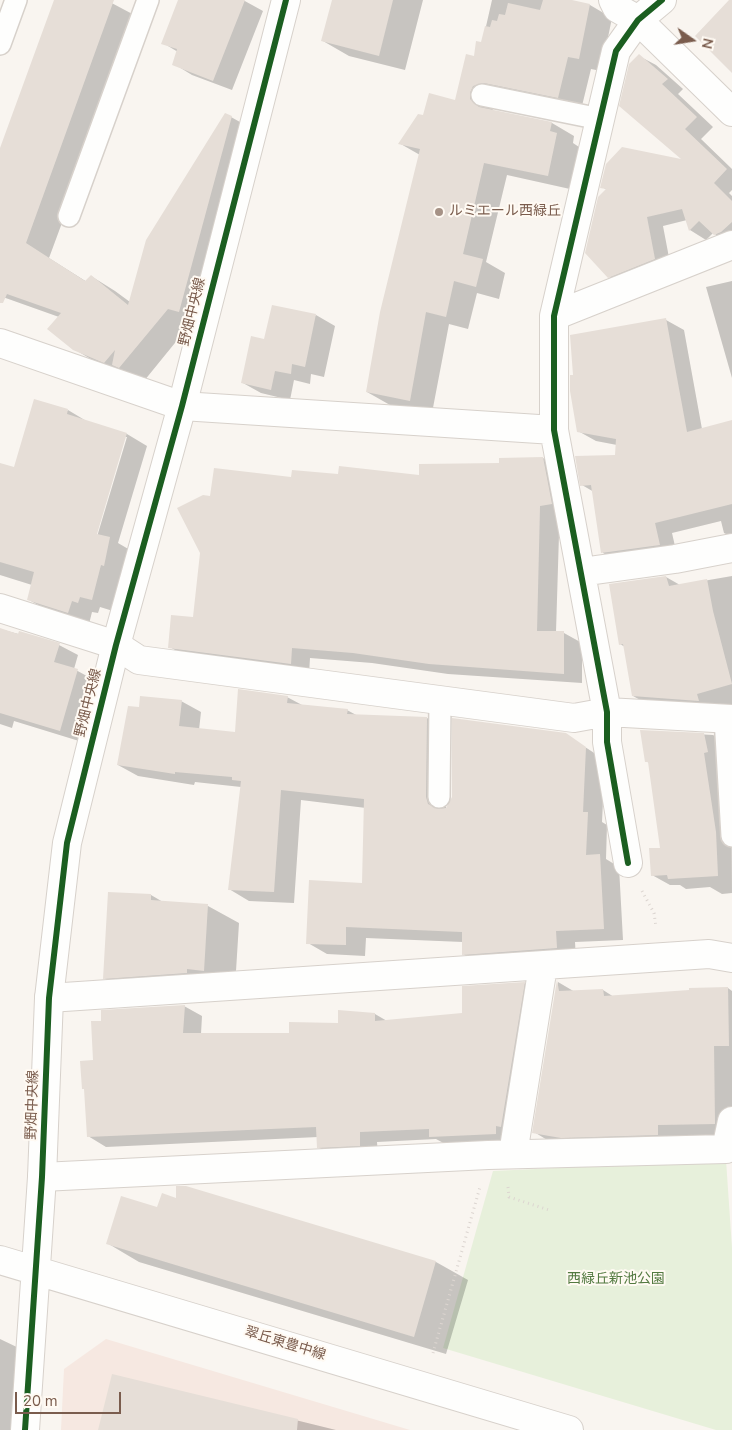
<!DOCTYPE html>
<meta charset="utf-8">
<style>
body{margin:0}
#map{position:relative;width:732px;height:1430px;overflow:hidden;background:#f9f5f0;font-family:"Nunito Sans",sans-serif}
canvas{display:block}
.north{position:absolute;left:667px;top:15px;width:50px;height:50px;-webkit-text-stroke:4px #fffaf3;paint-order:stroke;rotate:103deg;font-size:14px;font-weight:700;line-height:20px;text-align:center;color:#7a5c4d}
.north::after{content:'';display:block;margin:auto;width:18px;height:22px;background:#7a5c4d;clip-path:polygon(50% 0,100% 100%,50% 72%,0 100%)}
.scale{position:absolute;left:15px;top:1392px;width:106px;height:22px;box-sizing:border-box;border:2px solid #7a5c4d;border-top:0;padding-left:6px;font-size:15px;line-height:18px;white-space:nowrap;color:#7a5c4d;-webkit-text-stroke:4px #fffaf3;paint-order:stroke}
</style>
<div id="map">
<canvas width="732" height="1430"></canvas>
<div class="north">N</div>
<div class="scale">20 m</div>
</div>
<script>
const c = document.querySelector('canvas').getContext('2d');
c.lineJoin = 'round';
function fill(path, color) { c.fillStyle = color; c.fill(path, 'evenodd'); }
const shape = rows => new Path2D(rows.map(r => 'M' + r).join(''));
function trace(path, color, width, dash) { c.strokeStyle = color; c.lineWidth = width; c.lineCap = dash ? 'butt' : 'round'; c.setLineDash(dash || []); c.stroke(path); }
function drawText(font, color, halo, rows, align = 'center') {
  c.font = font + ' "Nunito Sans","Noto Sans JP",sans-serif'; c.lineWidth = 4; c.setLineDash([]); c.textBaseline = 'middle'; c.strokeStyle = halo; c.fillStyle = color; for (const [text, x, y, turn = 0] of rows) {
    c.save(); c.translate(x, y); c.rotate((+turn || 0) * Math.PI / 180); c.textAlign = isNaN(turn) ? turn : align; if (halo) c.strokeText(text, 0, 0); c.fillText(text, 0, 0); c.restore();
  }
}
fill(shape([
 [106,1339,410,1430,61,1430,64,1369]
]), '#f6e8e1');
fill(shape([
 [726,1160,732,1248,732,1430,716,1430,443,1348,493,1171]
]), '#e7f0db');
fill(shape([
 [55,0,106,0,138,17,49,258,87,282,91,276,115,291,130,302,231,117,256,131,192,322,144,381,99,364,74,349,59,317,0,296,0,151],
 [179,0,243,0,263,11,232,90,192,75,174,64,178,52,163,43],
 [333,0,423,0,405,70,349,56,323,41],
 [492,0,566,0,590,5,612,18,601,71,591,69,581,110,492,105,493,111,552,123,574,136,573,143,579,147,570,189,507,175,486,262,505,273,499,299,477,293,468,329,449,324,432,413,390,405,367,392,420,155,399,143,424,117,456,102,482,44],
 [639,56,656,65,683,89,678,94,713,127,701,139,732,169,732,190,729,193,732,196,732,244,713,233,706,240,690,230,687,220,663,226,671,268,625,286,609,277,607,190,602,187,685,162],
 [732,281,732,378,706,287],
 [316,315,335,326,324,377,311,374,310,384,294,380,290,400,261,393,243,383],
 [666,320,684,330,702,429,732,422,732,537,724,533,721,521,672,533,677,555,620,563,603,553,594,492,582,485,616,456,617,445,596,441,578,431],
 [68,410,88,422,127,434,147,446,118,543,130,550,113,611,100,607,98,613,92,612,89,624,49,611,29,600,32,585,0,575,0,465,15,469],
 [125,437,127,437,96,540,94,539],
 [543,458,561,469,556,632,564,633,582,643,582,683,448,674,372,663,310,658,309,674,188,658,170,647,194,618,211,497,292,478,339,475,420,476],
 [732,576,732,712,651,706,633,696,625,647,620,644,666,577,680,585],
 [0,629,59,645,78,655,74,669,96,681,79,741,14,721,12,728,0,724],
 [287,697,302,705,347,710,358,716,427,718,447,730,446,809,565,734,605,760,602,822,607,825,606,859,619,867,623,940,575,942,576,959,483,966,463,954,463,942,366,938,365,956,327,954,308,943,364,884,366,808,301,800,294,903,249,901,229,889,241,787,195,782,194,785,138,776,118,765,140,708,181,701,201,712,199,730,236,734],
 [642,731,713,735,731,745,732,893,722,894,710,887,686,889,680,885,670,885,652,875,661,849,649,763,646,761],
 [151,895,163,902,208,906,239,923,235,987,135,996,104,978],
 [558,982,575,992,603,990,614,997,728,988,732,991,732,1138,559,1147,534,1132],
 [524,983,542,994,514,1143,449,1146,436,1139,377,1142,378,1155,336,1157,318,1147,318,1137,106,1147,88,1136,94,1061,102,1022,184,1006,202,1016,201,1034,290,1034,339,1024,340,1011,375,1014,387,1021,463,1014],
 [158,1208,436,1262,468,1280,446,1354,139,1262,107,1243],
 [0,1339,23,1350,15,1430,0,1430],
 [113,1375,336,1430,99,1430]
]), '#0003');
fill(shape([
 [54,0,114,0,26,243,85,281,91,275,128,305,146,240,225,113,232,116,179,312,168,309,119,368,112,365,115,350,104,363,73,350,47,329,61,313,7,294,3,303,0,303,0,148],
 [178,0,245,0,213,81,172,65,177,49,161,44],
 [332,0,393,0,379,56,321,41],
 [543,0,572,0,590,4,579,59,568,57,558,98,484,83,473,86,470,93,470,99,479,107,552,122,550,131,557,133,548,176,484,163,463,254,483,259,476,287,454,281,446,317,426,312,410,401,366,392,380,312,420,149,398,144,418,114,423,115,429,93,455,100,466,54,474,56,476,41,481,42,485,26,490,27,492,20,497,21,499,14,505,15,508,3,540,10],
 [729,0,732,0,732,73,695,36],
 [639,54,668,79,662,84,697,117,685,129,727,169,714,183,732,201,732,222,721,232,714,235,699,221,689,231,682,209,647,217,655,259,608,278,585,253,598,197,606,189,600,188,606,164,622,147,681,159,619,106,629,64],
 [272,305,316,314,305,367,292,364,291,374,275,371,271,390,241,383,251,336,264,339],
 [666,318,687,432,732,420,732,504,655,523,660,545,601,553,591,485,580,486,575,456,615,455,616,439,577,432,570,391,570,375,573,375,570,335],
 [34,399,68,409,67,414,127,433,97,534,110,537,104,566,101,565,92,600,80,597,78,603,72,601,68,613,27,600,34,572,0,562,0,463,14,467],
 [543,457,552,504,540,506,537,631,564,631,564,674,429,664,353,653,292,648,291,664,168,648,171,615,193,617,200,553,177,508,203,495,210,496,214,468,291,477,292,470,338,474,339,466,419,475,419,464,499,463,499,458],
 [666,576,669,586,707,579,713,611,732,684,697,694,699,701,632,696,623,644,619,645,609,584],
 [0,628,18,634,19,631,60,643,54,662,78,669,60,731,0,713],
 [238,689,288,696,287,703,348,709,347,714,427,717,426,797,428,804,438,809,446,808,452,797,452,718,566,733,586,747,583,812,588,812,586,855,600,854,604,929,556,931,557,948,462,955,462,932,346,927,346,945,306,944,309,880,362,883,364,799,281,790,274,892,228,890,241,781,232,780,232,777,175,772,175,774,117,765,128,706,139,707,140,696,182,700,179,726,235,732],
 [640,730,704,733,708,752,704,753,716,832,718,876,668,879,667,875,651,876,649,848,660,848,648,762,645,762],
 [108,892,151,894,151,900,208,904,204,971,187,969,187,973,103,979],
 [557,980,559,991,603,989,604,996,689,990,689,988,728,987,729,1046,714,1046,715,1124,658,1125,658,1135,561,1138,532,1133],
 [525,982,501,1127,496,1126,496,1134,429,1137,429,1129,360,1132,360,1146,317,1148,316,1127,87,1137,84,1089,82,1089,80,1061,93,1060,91,1021,101,1021,101,1010,185,1005,183,1033,289,1033,289,1022,338,1023,338,1010,375,1013,375,1021,462,1013,462,986],
 [176,1186,186,1186,436,1261,414,1337,106,1244,121,1196,157,1207,162,1193,176,1198],
 [112,1374,298,1419,297,1430,98,1430]
]), '#e6ded7');
const service = shape([
 [0,44,16,0],
 [482,95,600,119],
 [69,216,148,0],
 [725,718,732,836],
 [439,797,440,702]
]);
const minor = shape([
 [613,0,617,8,638,20,732,112],
 [554,316,732,245],
 [0,343,182,406,554,430],
 [581,572,675,559,732,548],
 [0,608,116,645,139,660,574,718,607,712,732,719],
 [628,863,607,742,607,712,554,430,554,316,616,51,638,20,662,0],
 [49,998,709,954,732,958],
 [513,1154,543,966],
 [42,1177,488,1155,726,1149,732,1121]
]);
const tertiary = shape([
 [0,1260,569,1430],
 [25,1430,42,1177,49,998,67,843,116,645,182,406,286,0]
]);
trace(service, '#d7d1cb', 24);
trace(minor, '#d7d1cb', 30);
trace(tertiary, '#d7d1cb', 30);
trace(shape([
 [642,891,654,913,656,927],
 [508,1187,509,1197,549,1210],
 [433,1353,480,1187]
]), '#dcd5d0', 3, [1, 4]);
trace(service, '#fefefd', 21);
trace(minor, '#fefefd', 28);
trace(tertiary, '#fefefd', 28);
trace(shape([
 [628,863,607,742,607,712,554,430,554,316,616,51,638,20,662,0],
 [25,1430,42,1177,49,998,67,843,116,645,182,406,286,0]
]), '#1b5e20', 6);
for (const [x, y, r, color] of [
 [439,212,5,"#a69286"]
]) { const dot = new Path2D(); dot.arc(x, y, r, 0, 2 * Math.PI); c.fillStyle = color; c.fill(dot); trace(dot, '#fffaf3', 2); }
drawText('14px', '#7a5c4d', '#fffaf3', [
 ["ルミエール西緑丘",449,212]
], 'left');
drawText('14px', '#7a5c4d', '#fffaf3', [
 ["野畑中央線",193,312,-76],
 ["野畑中央線",89,703,-76],
 ["野畑中央線",33,1105,-88],
 ["翠丘東豊中線",285,1344,17]
]);
drawText('14px', '#537a41', '#fffaf3', [
 ["西緑丘新池公園",616,1280]
]);
</script>
